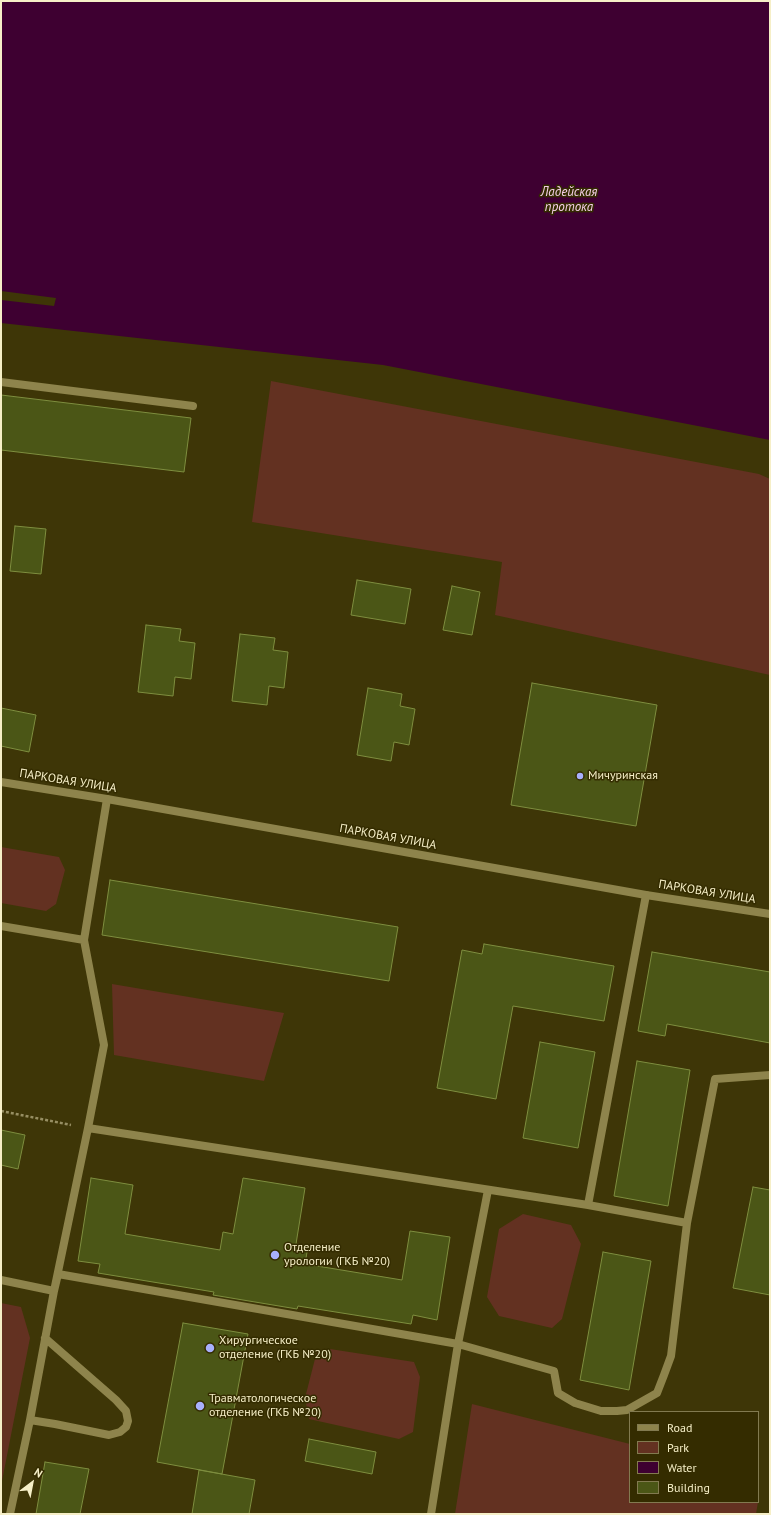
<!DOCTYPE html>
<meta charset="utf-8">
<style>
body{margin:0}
#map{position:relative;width:771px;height:1515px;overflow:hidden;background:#3e3607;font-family:"PT Sans",sans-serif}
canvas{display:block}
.frame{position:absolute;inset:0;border:2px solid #f6efc7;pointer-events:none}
.legend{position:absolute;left:629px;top:1411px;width:130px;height:92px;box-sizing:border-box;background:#342c00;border:1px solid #827a50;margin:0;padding:5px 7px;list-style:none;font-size:12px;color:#f6efc7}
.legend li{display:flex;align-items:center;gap:8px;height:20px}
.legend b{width:20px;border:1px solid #827a50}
.north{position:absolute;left:12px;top:1463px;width:40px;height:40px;-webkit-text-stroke:3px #342c00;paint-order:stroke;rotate:32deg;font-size:11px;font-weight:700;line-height:16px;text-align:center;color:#f6efc7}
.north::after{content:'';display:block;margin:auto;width:14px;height:18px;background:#f6efc7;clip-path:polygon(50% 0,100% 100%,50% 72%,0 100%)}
</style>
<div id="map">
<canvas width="771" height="1515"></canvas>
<div class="frame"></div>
<ul class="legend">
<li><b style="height:5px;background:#8e844c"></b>Road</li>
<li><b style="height:11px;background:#633121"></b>Park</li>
<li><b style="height:11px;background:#3e0031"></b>Water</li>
<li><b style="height:11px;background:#4b5616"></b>Building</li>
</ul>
<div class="north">N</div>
</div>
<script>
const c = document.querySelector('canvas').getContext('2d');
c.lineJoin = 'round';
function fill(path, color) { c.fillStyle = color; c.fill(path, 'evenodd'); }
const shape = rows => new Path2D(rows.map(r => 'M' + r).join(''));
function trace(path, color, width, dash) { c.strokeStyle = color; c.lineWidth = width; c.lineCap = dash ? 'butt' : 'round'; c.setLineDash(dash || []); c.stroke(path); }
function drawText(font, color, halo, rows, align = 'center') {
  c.font = font + ' "PT Sans",sans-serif'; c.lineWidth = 3; c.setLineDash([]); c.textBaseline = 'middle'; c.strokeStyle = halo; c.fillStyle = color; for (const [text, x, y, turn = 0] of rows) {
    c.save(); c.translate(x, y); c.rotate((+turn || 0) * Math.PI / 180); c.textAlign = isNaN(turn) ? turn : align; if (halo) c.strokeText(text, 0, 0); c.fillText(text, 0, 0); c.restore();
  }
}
fill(shape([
 [271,381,759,474,770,479,770,675,495,615,502,562,252,522],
 [1,847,59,857,65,870,56,904,46,911,1,903],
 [112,984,284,1013,264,1081,114,1055],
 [523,1214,571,1225,581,1244,562,1319,552,1328,499,1316,487,1297,499,1229],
 [1,1303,21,1307,30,1338,1,1486],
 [330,1349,414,1362,420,1377,413,1432,399,1439,309,1419,305,1398,317,1351],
 [472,1404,630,1444,630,1502,758,1502,756,1514,455,1514]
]), '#633121');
fill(shape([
 [1,1,770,1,770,440,383,365,1,323]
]), '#3e0031');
fill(shape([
 [1,291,56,298,54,306,1,300]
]), '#3e3607');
const building = shape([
 [1,395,191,418,184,472,1,450,1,395],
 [15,526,46,529,41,574,10,571,15,526],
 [357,580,411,589,405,624,351,615,357,580],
 [452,586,480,592,472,635,443,630,452,586],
 [146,625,181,629,179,641,195,643,191,679,175,677,173,696,138,692,146,625],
 [240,634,275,638,273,650,288,652,284,688,269,686,267,705,232,701,240,634],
 [532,683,657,705,636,826,511,805,532,683],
 [368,688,402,694,400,706,415,709,409,745,394,742,391,761,357,755,368,688],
 [1,708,36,715,29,752,1,746,1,708],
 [110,880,398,927,389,981,102,935,110,880],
 [484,944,614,966,604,1021,513,1006,496,1099,437,1088,462,950,482,954,484,944],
 [652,952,770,972,770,1043,667,1024,665,1036,638,1031,652,952],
 [540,1042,595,1052,578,1148,523,1138,540,1042],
 [637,1061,690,1070,668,1206,614,1196,637,1061],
 [1,1130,25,1135,18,1169,1,1165,1,1130],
 [91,1178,133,1185,125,1234,220,1250,223,1232,233,1234,243,1178,305,1188,296,1244,308,1246,305,1264,402,1280,410,1231,450,1237,437,1320,413,1315,411,1324,298,1306,297,1309,213,1295,214,1292,98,1273,100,1264,78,1261,91,1178],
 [753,1187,770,1190,770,1295,733,1288,753,1187],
 [603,1252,651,1261,629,1390,580,1380,603,1252],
 [183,1323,248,1334,222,1474,157,1462,183,1323],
 [309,1439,376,1452,372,1474,305,1461,309,1439],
 [45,1462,89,1469,80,1514,36,1514,45,1462],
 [199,1470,255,1480,249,1514,192,1514,199,1470]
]);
fill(building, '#4b5616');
trace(building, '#7e8e3f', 1);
trace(shape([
 [1,1111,71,1125]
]), '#968e62', 2.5, [3, 2]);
trace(shape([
 [1,382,193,406],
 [1,926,84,940],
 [88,1128,104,1045,84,940,107,799],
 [588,1205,646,895],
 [1,1280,54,1291,58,1274,458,1344,554,1371,558,1393,575,1403,601,1411,617,1411,627,1410,657,1393,664,1375,671,1356,687,1223],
 [30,1420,55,1424,109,1435,120,1432,126,1427,128,1421,126,1411,116,1400,45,1338],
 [10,1514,30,1420,54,1291,88,1128,588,1205,687,1223,715,1079,770,1075],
 [431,1514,458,1344,488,1190]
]), '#8e844c', 8);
trace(shape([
 [1,782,107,799,646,895,770,914]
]), '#8e844c', 8);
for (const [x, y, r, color] of [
 [580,776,4,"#a8b0fc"],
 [275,1255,5,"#a8b0fc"],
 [210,1348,5,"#a8b0fc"],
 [200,1406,5,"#a8b0fc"]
]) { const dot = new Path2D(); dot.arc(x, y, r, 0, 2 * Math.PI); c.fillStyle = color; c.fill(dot); trace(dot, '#342c00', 1.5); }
drawText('12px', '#f6efc7', '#342c00', [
 ["Мичуринская",588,776],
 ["Отделение",284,1248],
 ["урологии (ГКБ №20)",284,1262],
 ["Хирургическое",219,1341],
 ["отделение (ГКБ №20)",219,1355],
 ["Травматологическое",209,1399],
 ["отделение (ГКБ №20)",209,1413]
], 'left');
drawText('12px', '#f6efc7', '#342c00', [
 ["ПАРКОВАЯ УЛИЦА",68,781,9],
 ["ПАРКОВАЯ УЛИЦА",388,837,10],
 ["ПАРКОВАЯ УЛИЦА",707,892,9]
]);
drawText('italic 13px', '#f6cfe9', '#342c00', [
 ["Ладейская",569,192],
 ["протока",569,207]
]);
</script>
